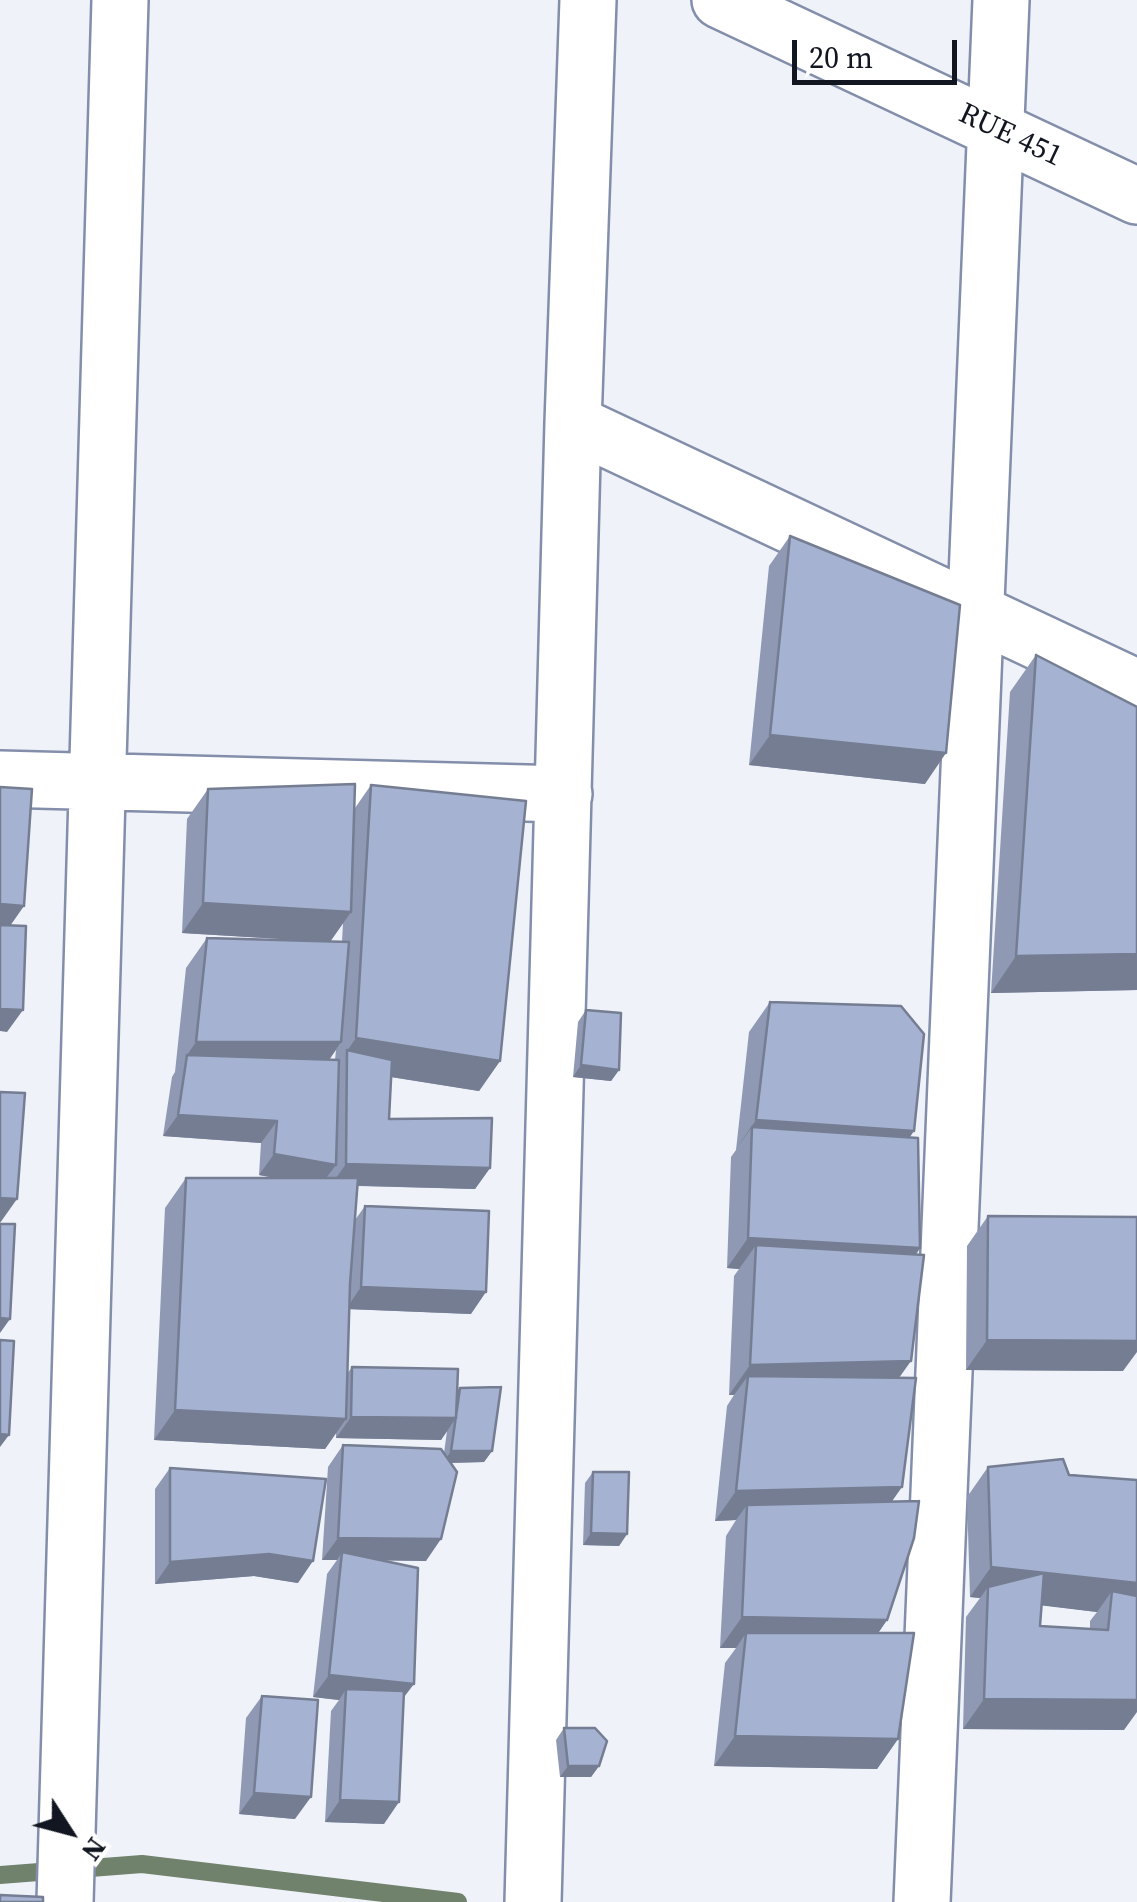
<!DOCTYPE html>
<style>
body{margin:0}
#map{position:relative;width:1137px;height:1902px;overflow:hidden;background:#eff2f9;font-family:"Source Serif 4",serif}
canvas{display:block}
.north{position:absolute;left:20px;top:1782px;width:100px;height:100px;-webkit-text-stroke:8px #fff;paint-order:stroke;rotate:126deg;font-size:28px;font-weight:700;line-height:40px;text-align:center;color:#121621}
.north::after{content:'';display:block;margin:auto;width:35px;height:45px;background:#121621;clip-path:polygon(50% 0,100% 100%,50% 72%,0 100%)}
.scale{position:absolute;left:792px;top:40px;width:165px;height:45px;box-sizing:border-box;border:5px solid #121621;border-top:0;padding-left:12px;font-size:30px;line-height:35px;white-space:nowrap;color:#121621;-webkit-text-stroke:8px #fff;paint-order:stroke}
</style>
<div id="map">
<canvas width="1137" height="1902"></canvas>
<div class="north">N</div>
<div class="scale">20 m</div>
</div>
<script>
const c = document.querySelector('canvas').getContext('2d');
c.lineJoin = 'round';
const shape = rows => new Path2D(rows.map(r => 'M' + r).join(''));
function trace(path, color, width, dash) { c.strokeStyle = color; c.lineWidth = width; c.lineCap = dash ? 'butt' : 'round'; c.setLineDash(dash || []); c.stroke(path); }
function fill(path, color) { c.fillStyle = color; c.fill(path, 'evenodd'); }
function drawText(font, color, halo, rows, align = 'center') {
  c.font = font + ' "Source Serif 4",serif'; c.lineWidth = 8; c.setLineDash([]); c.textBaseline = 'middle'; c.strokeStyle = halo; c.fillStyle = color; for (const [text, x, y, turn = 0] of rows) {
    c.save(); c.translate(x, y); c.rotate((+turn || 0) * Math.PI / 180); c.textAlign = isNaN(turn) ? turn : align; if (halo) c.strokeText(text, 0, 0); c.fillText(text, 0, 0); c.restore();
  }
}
trace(shape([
 [0,1875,142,1864,458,1902]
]), '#70816c', 18);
const minor = shape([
 [720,0,1137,196],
 [573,423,1137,688],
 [0,779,564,794],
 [65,1902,120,0],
 [533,1902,573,423,588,0],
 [922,1902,1001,0]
]);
trace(minor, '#838eab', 60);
trace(minor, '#fff', 55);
fill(shape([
 [790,536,925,784,749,765,769,566],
 [1036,655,1137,707,1137,990,991,993,1010,692],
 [371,785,500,1061,479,1091,391,1077,389,1119,490,1168,475,1189,358,1186,355,1220,365,1206,471,1314,349,1309,347,1374,352,1367,457,1391,460,1388,492,1451,484,1462,451,1463,426,1561,382,1560,404,1697,384,1824,325,1822,331,1711,339,1700,313,1697,327,1574,337,1560,322,1560,328,1467,343,1445,444,1453,447,1431,441,1440,336,1438,336,1433,325,1449,154,1440,165,1208,186,1178,275,1178,259,1175,261,1143,163,1136,172,1077,175,1072,186,968,207,938,317,941,182,933,187,819,208,789,355,808],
 [343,923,342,942,330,941],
 [336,1050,335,1060,329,1060],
 [770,1002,910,1137,920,1248,916,1255,899,1377,887,1620,878,1633,898,1739,877,1769,714,1766,725,1663,736,1648,720,1648,726,1536,736,1520,715,1521,727,1406,734,1395,729,1395,734,1276,739,1269,727,1268,731,1157,736,1150,749,1032],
 [586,1010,619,1070,611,1081,573,1077,578,1022],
 [988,1216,1123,1371,966,1370,967,1246],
 [988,1467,1137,1480,1124,1730,963,1729,966,1617,980,1598,970,1597,967,1497],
 [1042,1605,1097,1612,1090,1621,1090,1629,1040,1626],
 [170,1468,298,1583,254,1576,155,1584,155,1489],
 [593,1472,627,1534,619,1546,583,1545,585,1483],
 [262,1696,295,1819,239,1814,246,1718],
 [564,1728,599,1766,591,1777,560,1777,556,1740]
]), '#8f99b4');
fill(shape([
 [770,735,946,753,925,784,749,765],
 [203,903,351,912,330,942,182,933],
 [0,904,24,906,3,936,0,936],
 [1137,954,1137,990,991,993,1016,956],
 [0,1009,23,1010,7,1032,0,1031],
 [356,1038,500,1061,479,1091,347,1070,347,1051],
 [196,1042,341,1042,320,1073,187,1055],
 [581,1065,619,1070,611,1081,573,1077],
 [178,1115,277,1121,261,1143,163,1136],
 [756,1120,914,1131,893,1162,752,1127,735,1150],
 [274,1154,336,1165,320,1186,259,1175],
 [346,1164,490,1168,475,1189,331,1185],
 [0,1198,17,1199,0,1223],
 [748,1238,920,1248,899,1278,756,1245,739,1269,727,1268],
 [361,1287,486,1292,471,1314,346,1309],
 [0,1318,10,1319,0,1333],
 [987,1340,1137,1341,1137,1352,1123,1371,966,1370],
 [911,1361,889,1392,748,1376,734,1395,729,1395,750,1365],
 [175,1410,346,1419,325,1449,154,1440],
 [351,1417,456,1418,441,1440,336,1438],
 [0,1434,9,1435,0,1447],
 [451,1451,492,1451,484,1462,443,1463],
 [902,1487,881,1517,747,1505,736,1520,715,1521,736,1491],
 [591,1533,627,1534,619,1546,583,1545],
 [338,1538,441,1539,426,1561,341,1560,342,1552,337,1560,322,1560],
 [269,1554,313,1561,298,1583,254,1576,155,1584,170,1562],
 [991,1567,1137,1583,1137,1605,1112,1591,1097,1612,987,1599,988,1587,980,1598,970,1597],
 [742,1617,887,1620,866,1651,746,1633,736,1648,720,1648],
 [329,1675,414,1684,398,1705,346,1689,339,1700,313,1697],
 [984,1699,1137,1700,1137,1712,1124,1730,963,1729],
 [735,1736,898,1739,877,1769,714,1766],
 [568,1766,599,1766,591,1777,560,1777],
 [254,1793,311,1797,295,1819,239,1814],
 [340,1800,399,1802,384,1824,325,1822]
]), '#747d92');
const building = shape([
 [790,536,960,605,946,753,770,735,790,536],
 [1036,655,1137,707,1137,954,1016,956,1036,655],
 [355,784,351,912,203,903,208,789,355,784],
 [371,785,526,801,500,1061,356,1038,371,785],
 [0,787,32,789,24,906,0,904,0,787],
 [0,925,26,926,23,1010,0,1009,0,925],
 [207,938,349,942,341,1042,196,1042,207,938],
 [770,1002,901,1006,924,1034,914,1131,756,1120,770,1002],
 [586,1010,621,1013,619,1070,581,1065,586,1010],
 [347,1050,392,1060,389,1119,492,1118,490,1168,346,1164,347,1050],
 [187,1055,339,1060,336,1165,274,1154,277,1121,178,1115,187,1055],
 [0,1092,25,1093,17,1199,0,1198,0,1092],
 [752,1127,918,1138,920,1248,748,1238,752,1127],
 [186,1178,358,1178,350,1284,346,1419,175,1410,186,1178],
 [365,1206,489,1211,486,1292,361,1287,365,1206],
 [988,1216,1137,1217,1137,1341,987,1340,988,1216],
 [0,1224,15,1224,10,1319,0,1318,0,1224],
 [756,1245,924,1255,911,1361,750,1365,756,1245],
 [0,1340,14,1341,9,1435,0,1434,0,1340],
 [352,1367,458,1369,456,1418,351,1417,352,1367],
 [748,1376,916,1378,902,1487,736,1491,748,1376],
 [501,1387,492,1451,451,1451,460,1388,501,1387],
 [343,1445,441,1449,457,1472,441,1539,338,1538,343,1445],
 [1063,1459,1069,1475,1137,1480,1137,1583,991,1567,988,1467,1063,1459],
 [170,1468,326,1479,313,1561,269,1554,170,1562,170,1468],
 [593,1472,629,1472,627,1534,591,1533,593,1472],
 [919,1501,914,1538,887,1620,742,1617,747,1505,919,1501],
 [342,1552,418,1568,414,1684,329,1675,342,1552],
 [1044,1573,1040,1626,1108,1630,1112,1591,1137,1596,1137,1700,984,1699,988,1587,1044,1573],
 [746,1633,914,1633,898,1739,735,1736,746,1633],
 [346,1689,404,1691,399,1802,340,1800,346,1689],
 [262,1696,318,1700,311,1797,254,1793,262,1696],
 [564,1728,595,1728,607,1741,599,1766,568,1766,564,1728],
 [0,1895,43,1897,43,1902,0,1902,0,1895]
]);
fill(building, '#a6b2d1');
trace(building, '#747d92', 2.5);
drawText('30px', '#121621', '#fff', [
 ["RUE 451",1010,136,25]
]);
</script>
